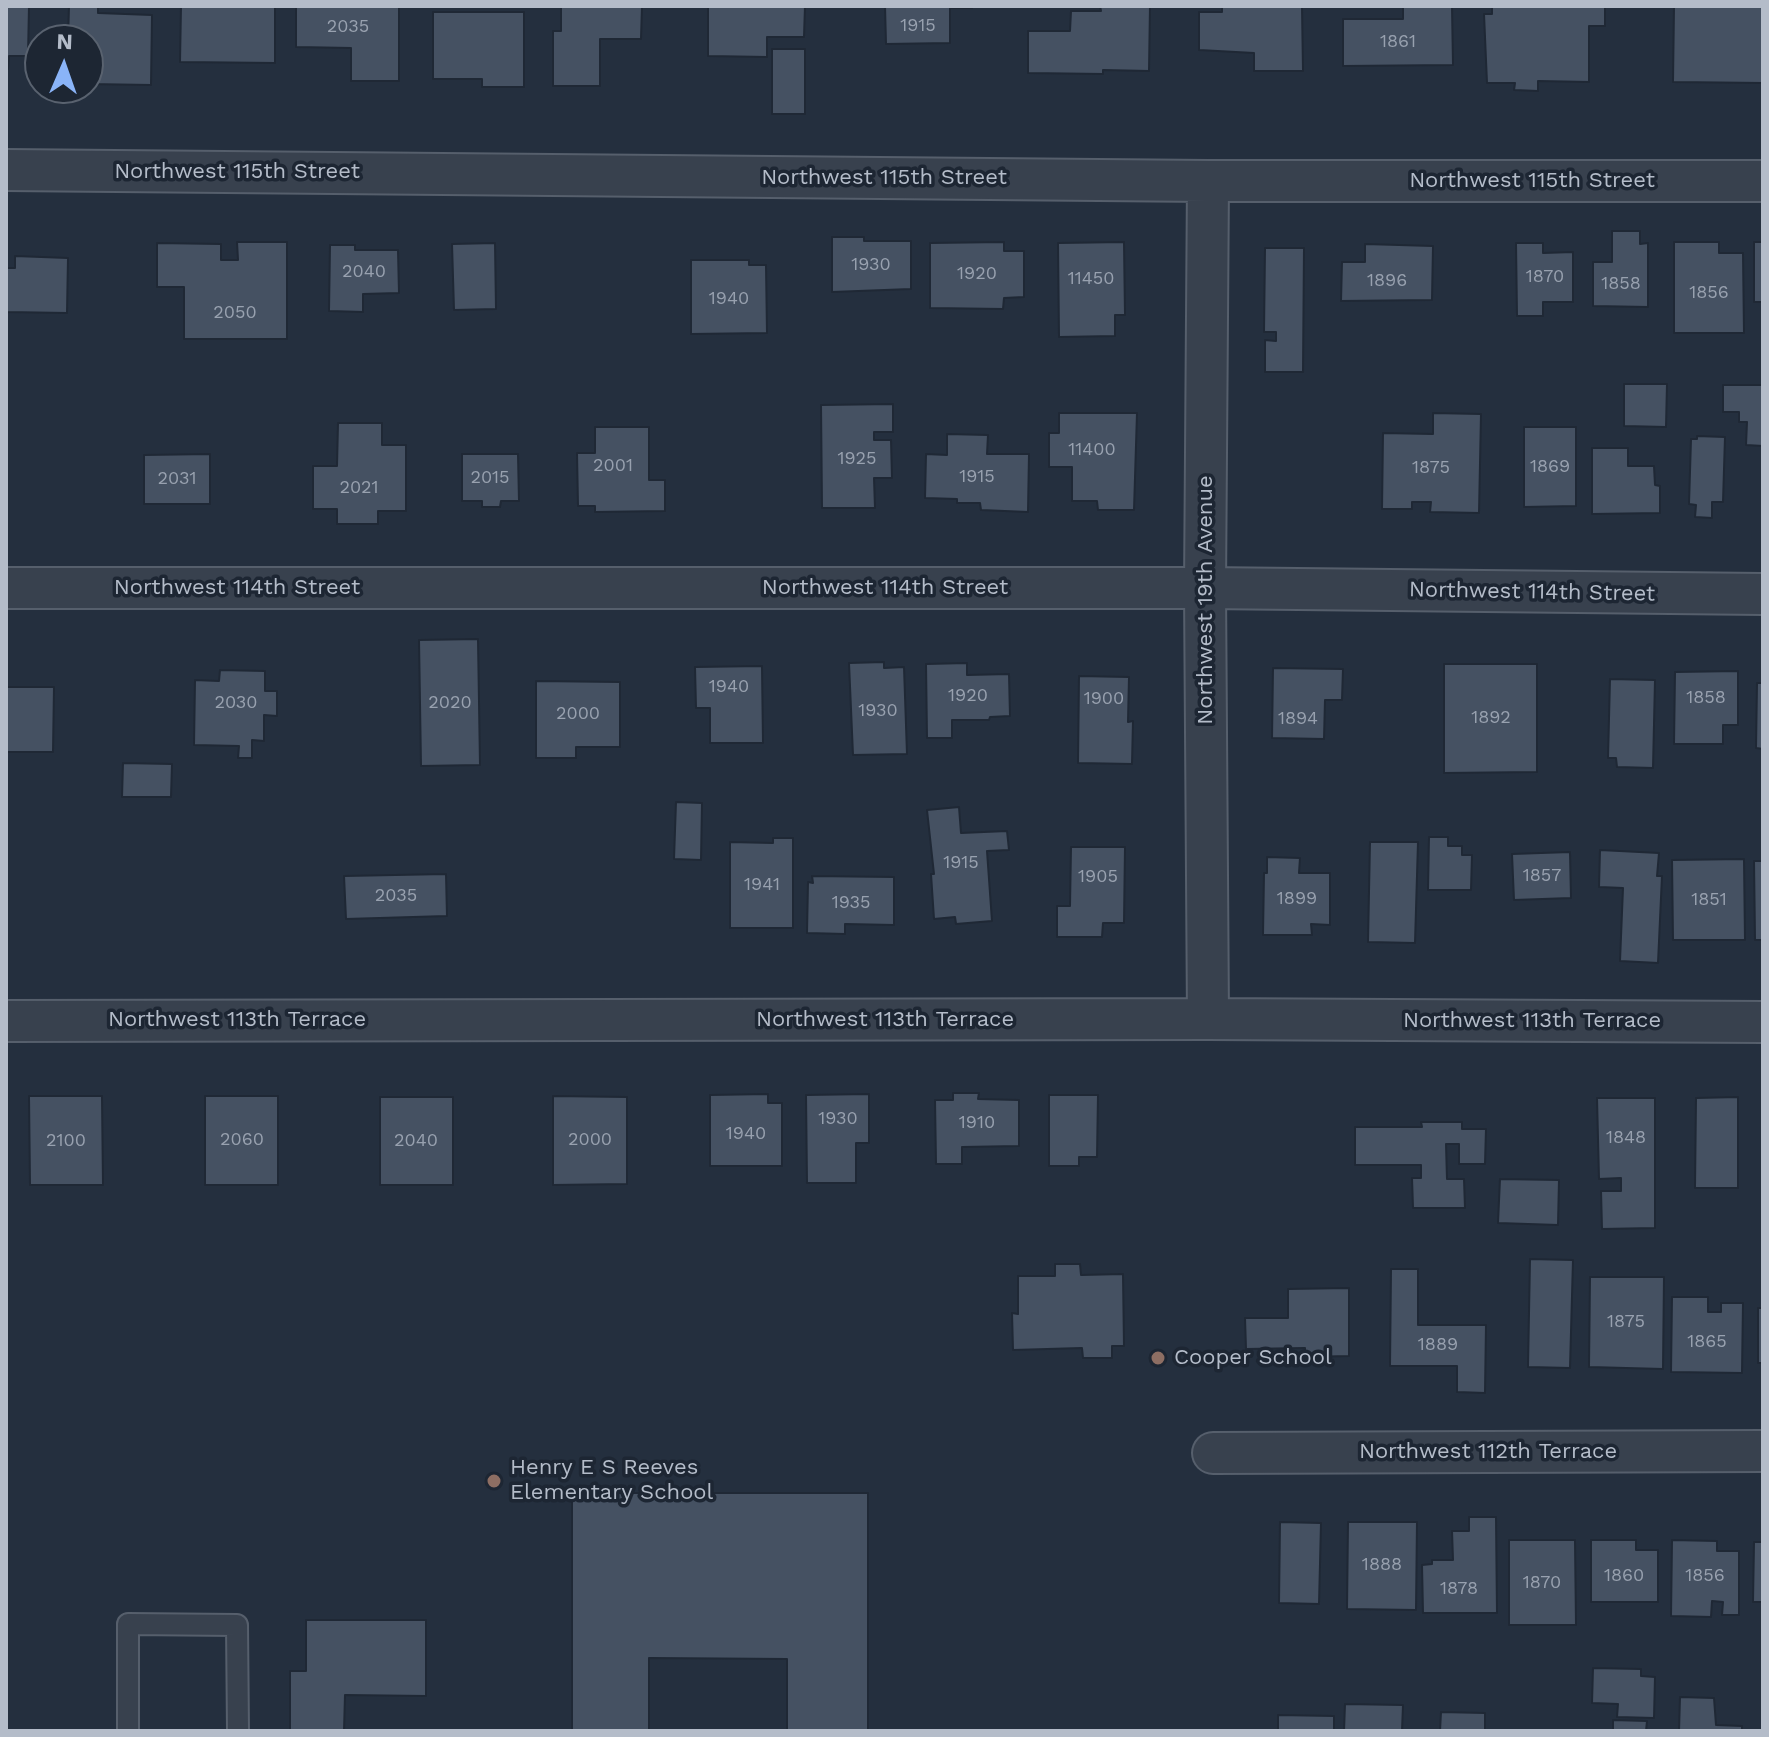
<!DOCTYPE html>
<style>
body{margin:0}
#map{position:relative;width:1769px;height:1737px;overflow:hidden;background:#242f3e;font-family:"Work Sans",sans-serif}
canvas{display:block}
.frame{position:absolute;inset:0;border:8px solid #b4bcc9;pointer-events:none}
.north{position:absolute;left:24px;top:24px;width:80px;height:80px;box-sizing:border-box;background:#1d2633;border:2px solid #59626f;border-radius:50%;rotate:2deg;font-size:22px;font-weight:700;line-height:32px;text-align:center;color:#b4bcc9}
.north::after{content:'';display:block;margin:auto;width:28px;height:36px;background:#8ab4f8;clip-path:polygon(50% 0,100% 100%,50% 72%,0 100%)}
</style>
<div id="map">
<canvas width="1769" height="1737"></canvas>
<div class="frame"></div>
<div class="north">N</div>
</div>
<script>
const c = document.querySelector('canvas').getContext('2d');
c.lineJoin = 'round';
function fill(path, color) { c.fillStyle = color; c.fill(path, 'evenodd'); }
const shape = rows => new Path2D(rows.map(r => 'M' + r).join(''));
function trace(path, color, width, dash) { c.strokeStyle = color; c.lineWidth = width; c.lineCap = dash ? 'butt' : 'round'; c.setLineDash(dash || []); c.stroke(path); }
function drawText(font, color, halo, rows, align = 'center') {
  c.font = font + ' "Work Sans",sans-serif'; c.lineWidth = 7; c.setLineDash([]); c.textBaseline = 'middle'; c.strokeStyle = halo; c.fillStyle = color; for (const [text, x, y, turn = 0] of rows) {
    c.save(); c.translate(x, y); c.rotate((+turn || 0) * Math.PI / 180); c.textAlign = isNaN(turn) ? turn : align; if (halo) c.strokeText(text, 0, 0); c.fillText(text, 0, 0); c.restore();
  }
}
const building = shape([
 [6,6,29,6,28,56,9,56,8,69,6,69,6,6],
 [69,6,98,6,98,13,152,15,151,85,88,84,88,40,68,40,69,6],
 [181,6,275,6,275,63,180,62,181,6],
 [296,6,399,6,399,81,351,81,351,48,296,47,296,6],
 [561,6,642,6,641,39,600,39,600,86,553,86,553,31,561,31,561,6],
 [708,6,805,6,804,37,767,37,767,57,708,56,708,6],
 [885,6,972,6,972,8,950,8,950,43,886,44,885,6],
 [1100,6,1150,6,1149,71,1103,70,1103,74,1028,73,1028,31,1070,31,1071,11,1101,11,1100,6],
 [1222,6,1302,6,1303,71,1254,71,1254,53,1199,50,1199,12,1222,12,1222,6],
 [1403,6,1452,6,1453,65,1343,66,1343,19,1403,19,1403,6],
 [1492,6,1605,6,1605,26,1589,26,1589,82,1538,81,1538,91,1514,90,1515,83,1487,83,1484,14,1492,14,1492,6],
 [1674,6,1763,6,1763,83,1673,82,1674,6],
 [433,12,524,12,524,87,482,87,482,79,433,79,433,12],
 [772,49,805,49,805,114,772,114,772,49],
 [1612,231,1640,231,1640,244,1648,243,1648,307,1593,306,1593,262,1612,262,1612,231],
 [832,237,864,237,864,241,911,241,911,289,832,292,832,237],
 [237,242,287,242,287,339,184,339,184,287,157,287,157,243,221,244,221,260,238,260,237,242],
 [1004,242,1004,251,1024,251,1024,297,1004,298,1003,309,930,308,930,243,1004,242],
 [1124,242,1125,315,1115,315,1115,336,1059,337,1058,243,1124,242],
 [1674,242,1719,242,1719,253,1743,253,1744,333,1674,333,1674,242],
 [1754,242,1763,242,1763,302,1754,302,1754,242],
 [495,243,496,309,454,310,452,244,495,243],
 [1516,243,1543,243,1543,253,1573,252,1573,302,1543,302,1543,316,1517,316,1516,243],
 [1365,244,1433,246,1432,300,1341,301,1342,262,1365,262,1365,244],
 [330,245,355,245,355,250,398,250,399,293,363,294,363,312,329,311,330,245],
 [1265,248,1304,248,1303,372,1265,372,1265,340,1276,341,1276,332,1264,332,1265,248],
 [15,256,68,258,67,313,6,312,6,268,15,268,15,256],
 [691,260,749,260,749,265,766,265,767,333,691,334,691,260],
 [1624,384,1667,384,1666,427,1624,426,1624,384],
 [1723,385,1763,385,1763,446,1746,445,1747,422,1739,422,1739,412,1723,412,1723,385],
 [893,404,893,432,874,432,874,440,891,440,892,478,874,478,875,508,822,508,821,405,893,404],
 [1059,413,1137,413,1134,510,1098,510,1097,501,1072,501,1072,467,1049,467,1049,433,1059,433,1059,413],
 [1433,413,1481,414,1479,513,1430,512,1431,502,1412,502,1412,509,1382,509,1383,433,1433,434,1433,413],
 [338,423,382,423,382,445,406,445,406,511,378,511,378,524,337,524,337,509,313,509,313,466,337,466,338,423],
 [595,427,649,427,649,480,665,480,665,511,595,512,595,506,578,506,577,453,595,453,595,427],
 [1524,427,1576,427,1576,506,1524,507,1524,427],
 [947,434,988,435,987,454,1029,454,1028,512,981,510,980,503,957,503,957,499,925,498,926,454,947,455,947,434],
 [1697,436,1725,437,1723,502,1712,502,1712,518,1695,517,1696,505,1689,504,1691,439,1697,439,1697,436],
 [1592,448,1628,448,1628,466,1654,466,1655,485,1660,486,1660,513,1592,514,1592,448],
 [210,454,210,504,144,504,144,455,210,454],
 [462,454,518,454,519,501,501,501,500,507,482,507,482,501,462,501,462,454],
 [478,639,480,765,421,766,419,640,478,639],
 [884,662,884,668,904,667,907,754,853,755,849,663,884,662],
 [967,663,967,675,1009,674,1010,716,990,717,989,720,952,720,952,738,927,738,926,664,967,663],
 [1444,664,1537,664,1537,772,1444,773,1444,664],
 [762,666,763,743,710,743,710,708,696,708,695,667,762,666],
 [1273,668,1343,669,1342,700,1325,700,1324,739,1272,738,1273,668],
 [220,670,265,671,265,691,277,691,277,716,264,715,264,741,252,740,252,758,238,758,239,746,194,745,195,680,219,681,220,670],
 [1738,671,1738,725,1723,725,1723,744,1674,744,1675,672,1738,671],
 [1079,676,1129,677,1128,722,1133,721,1132,764,1078,763,1079,676],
 [1610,679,1655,680,1653,768,1617,767,1616,758,1608,758,1610,679],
 [536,681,620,682,620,747,576,747,576,758,536,758,536,681],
 [1757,683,1763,683,1763,749,1756,748,1757,683],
 [6,687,54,687,53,752,6,752,6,687],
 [123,763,172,764,171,797,122,797,123,763],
 [676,802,702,803,701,860,674,859,676,802],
 [959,807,961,833,1007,831,1009,850,987,851,992,921,956,924,955,917,934,919,931,874,934,874,927,810,959,807],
 [1429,837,1448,837,1448,846,1462,846,1462,855,1472,855,1471,890,1428,890,1429,837],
 [773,838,793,838,793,928,730,928,730,842,773,843,773,838],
 [1370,842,1418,842,1415,943,1368,942,1370,842],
 [1071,847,1125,847,1124,923,1103,923,1102,937,1057,937,1057,906,1070,906,1071,847],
 [1600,850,1659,853,1657,876,1662,876,1658,963,1620,961,1623,888,1599,887,1600,850],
 [1570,852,1571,898,1514,900,1512,854,1570,852],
 [1267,857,1300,858,1299,873,1330,873,1330,925,1311,924,1312,935,1263,935,1264,873,1267,873,1267,857],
 [1744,859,1745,940,1673,940,1672,860,1744,859],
 [1754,861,1763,861,1763,940,1755,940,1754,861],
 [446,874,447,916,346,919,344,876,446,874],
 [812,876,894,877,894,925,845,924,845,934,807,933,808,882,813,883,812,876],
 [953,1093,979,1093,978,1099,1019,1100,1019,1146,962,1147,962,1164,936,1164,935,1100,953,1100,953,1093],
 [768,1094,768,1103,782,1103,782,1166,710,1166,710,1095,768,1094],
 [869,1094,869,1143,856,1143,856,1183,807,1183,806,1095,869,1094],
 [1049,1095,1098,1095,1097,1157,1079,1157,1079,1166,1049,1166,1049,1095],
 [29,1096,102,1096,103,1185,30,1185,29,1096],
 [205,1096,278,1096,278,1185,205,1185,205,1096],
 [553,1096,627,1097,627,1184,553,1185,553,1096],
 [380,1097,453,1097,453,1185,380,1185,380,1097],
 [1738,1097,1738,1188,1695,1188,1696,1098,1738,1097],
 [1597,1098,1655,1098,1655,1228,1602,1229,1601,1191,1621,1191,1621,1178,1599,1179,1597,1098],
 [1421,1122,1462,1122,1462,1129,1486,1129,1485,1164,1459,1164,1459,1144,1446,1144,1447,1179,1464,1179,1465,1208,1413,1208,1412,1178,1421,1178,1421,1165,1355,1165,1355,1127,1422,1127,1421,1122],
 [1500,1179,1559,1180,1558,1225,1498,1223,1500,1179],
 [1530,1259,1573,1260,1570,1368,1528,1367,1530,1259],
 [1055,1264,1080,1264,1081,1275,1123,1274,1124,1346,1112,1346,1112,1358,1083,1358,1082,1348,1013,1350,1012,1313,1018,1314,1018,1276,1055,1276,1055,1264],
 [1391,1269,1418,1269,1418,1325,1486,1325,1485,1393,1457,1392,1457,1366,1390,1366,1391,1269],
 [1590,1277,1664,1277,1663,1369,1589,1367,1590,1277],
 [1349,1288,1349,1356,1305,1357,1305,1348,1246,1349,1245,1318,1288,1318,1288,1289,1349,1288],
 [1672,1297,1708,1297,1708,1312,1721,1312,1721,1303,1743,1303,1742,1373,1671,1372,1672,1297],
 [1758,1308,1763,1308,1763,1363,1758,1363,1758,1308],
 [572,1493,868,1493,868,1731,787,1731,787,1659,649,1658,649,1731,572,1731,572,1493],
 [1469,1517,1496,1517,1497,1613,1423,1613,1422,1565,1432,1564,1432,1560,1453,1560,1452,1531,1469,1531,1469,1517],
 [1280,1522,1321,1523,1319,1604,1279,1603,1280,1522],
 [1348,1522,1417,1522,1416,1610,1347,1609,1348,1522],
 [1509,1540,1575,1540,1576,1625,1509,1625,1509,1540],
 [1591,1540,1636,1540,1636,1550,1658,1550,1658,1602,1591,1602,1591,1540],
 [1672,1540,1717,1541,1717,1551,1739,1551,1739,1615,1722,1615,1723,1602,1712,1601,1711,1617,1671,1616,1672,1540],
 [1754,1542,1763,1542,1763,1602,1753,1602,1754,1542],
 [306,1620,426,1620,426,1696,345,1695,344,1731,290,1731,290,1671,306,1671,306,1620],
 [1593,1668,1641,1669,1641,1676,1655,1677,1654,1718,1617,1717,1618,1704,1592,1703,1593,1668],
 [1680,1697,1714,1698,1716,1725,1742,1726,1742,1731,1679,1731,1680,1697],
 [1345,1704,1403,1705,1402,1731,1344,1731,1345,1704],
 [1441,1712,1485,1713,1485,1731,1440,1731,1441,1712],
 [1278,1715,1334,1716,1334,1731,1278,1731,1278,1715],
 [1613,1720,1647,1721,1646,1731,1613,1731,1613,1720]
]);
fill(building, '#455162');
trace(building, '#1f2835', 2);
const service = shape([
 [128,1731,128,1624,237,1625,238,1731]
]);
const minor = shape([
 [6,170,1208,181,1763,181],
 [6,588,1205,588,1763,594],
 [1208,1019,1205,588,1208,181],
 [6,1021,1208,1019,1763,1022],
 [1213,1453,1763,1451]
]);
trace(service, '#565f6c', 24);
trace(minor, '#565f6c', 44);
trace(service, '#38414e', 20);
trace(minor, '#38414e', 40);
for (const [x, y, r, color] of [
 [1158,1358,8,"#8d6e63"],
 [494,1481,8,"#8d6e63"]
]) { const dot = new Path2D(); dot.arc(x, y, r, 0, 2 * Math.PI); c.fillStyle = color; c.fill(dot); trace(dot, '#1d2633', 3); }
drawText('18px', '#98a1af', null, [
 ["1915",918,26],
 ["2035",348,27],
 ["1861",1398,42],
 ["1930",871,265],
 ["2040",364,272],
 ["1920",977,274],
 ["1870",1545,277],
 ["11450",1091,279],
 ["1896",1387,281],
 ["1858",1621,284],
 ["1856",1709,293],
 ["1940",729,299],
 ["2050",235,313],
 ["11400",1092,450],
 ["1925",857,459],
 ["2001",613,466],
 ["1869",1550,467],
 ["1875",1431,468],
 ["1915",977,477],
 ["2015",490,478],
 ["2031",177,479],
 ["2021",359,488],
 ["1940",729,687],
 ["1920",968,696],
 ["1858",1706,698],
 ["1900",1104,699],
 ["2030",236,703],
 ["2020",450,703],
 ["1930",878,711],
 ["2000",578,714],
 ["1892",1491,718],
 ["1894",1298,719],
 ["1915",961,863],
 ["1857",1542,876],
 ["1905",1098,877],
 ["1941",762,885],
 ["2035",396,896],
 ["1899",1297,899],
 ["1851",1709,900],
 ["1935",851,903],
 ["1930",838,1119],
 ["1910",977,1123],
 ["1940",746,1134],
 ["1848",1626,1138],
 ["2060",242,1140],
 ["2000",590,1140],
 ["2100",66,1141],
 ["2040",416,1141],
 ["1875",1626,1322],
 ["1865",1707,1342],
 ["1889",1438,1345],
 ["1888",1382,1565],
 ["1860",1624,1576],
 ["1856",1705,1576],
 ["1870",1542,1583],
 ["1878",1459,1589]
]);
drawText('22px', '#b4bcc9', '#1d2633', [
 ["Northwest 115th Street",237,172],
 ["Northwest 115th Street",884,178],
 ["Northwest 115th Street",1532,181],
 ["Northwest 114th Street",237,588],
 ["Northwest 114th Street",885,588],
 ["Northwest 114th Street",1532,592,1],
 ["Northwest 19th Avenue",1206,600,-90],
 ["Northwest 113th Terrace",237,1020],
 ["Northwest 113th Terrace",885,1020],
 ["Northwest 113th Terrace",1532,1021],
 ["Northwest 112th Terrace",1488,1452]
]);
drawText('22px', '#b4bcc9', '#1d2633', [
 ["Cooper School",1174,1358],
 ["Henry E S Reeves",510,1468],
 ["Elementary School",510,1493]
], 'left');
</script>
